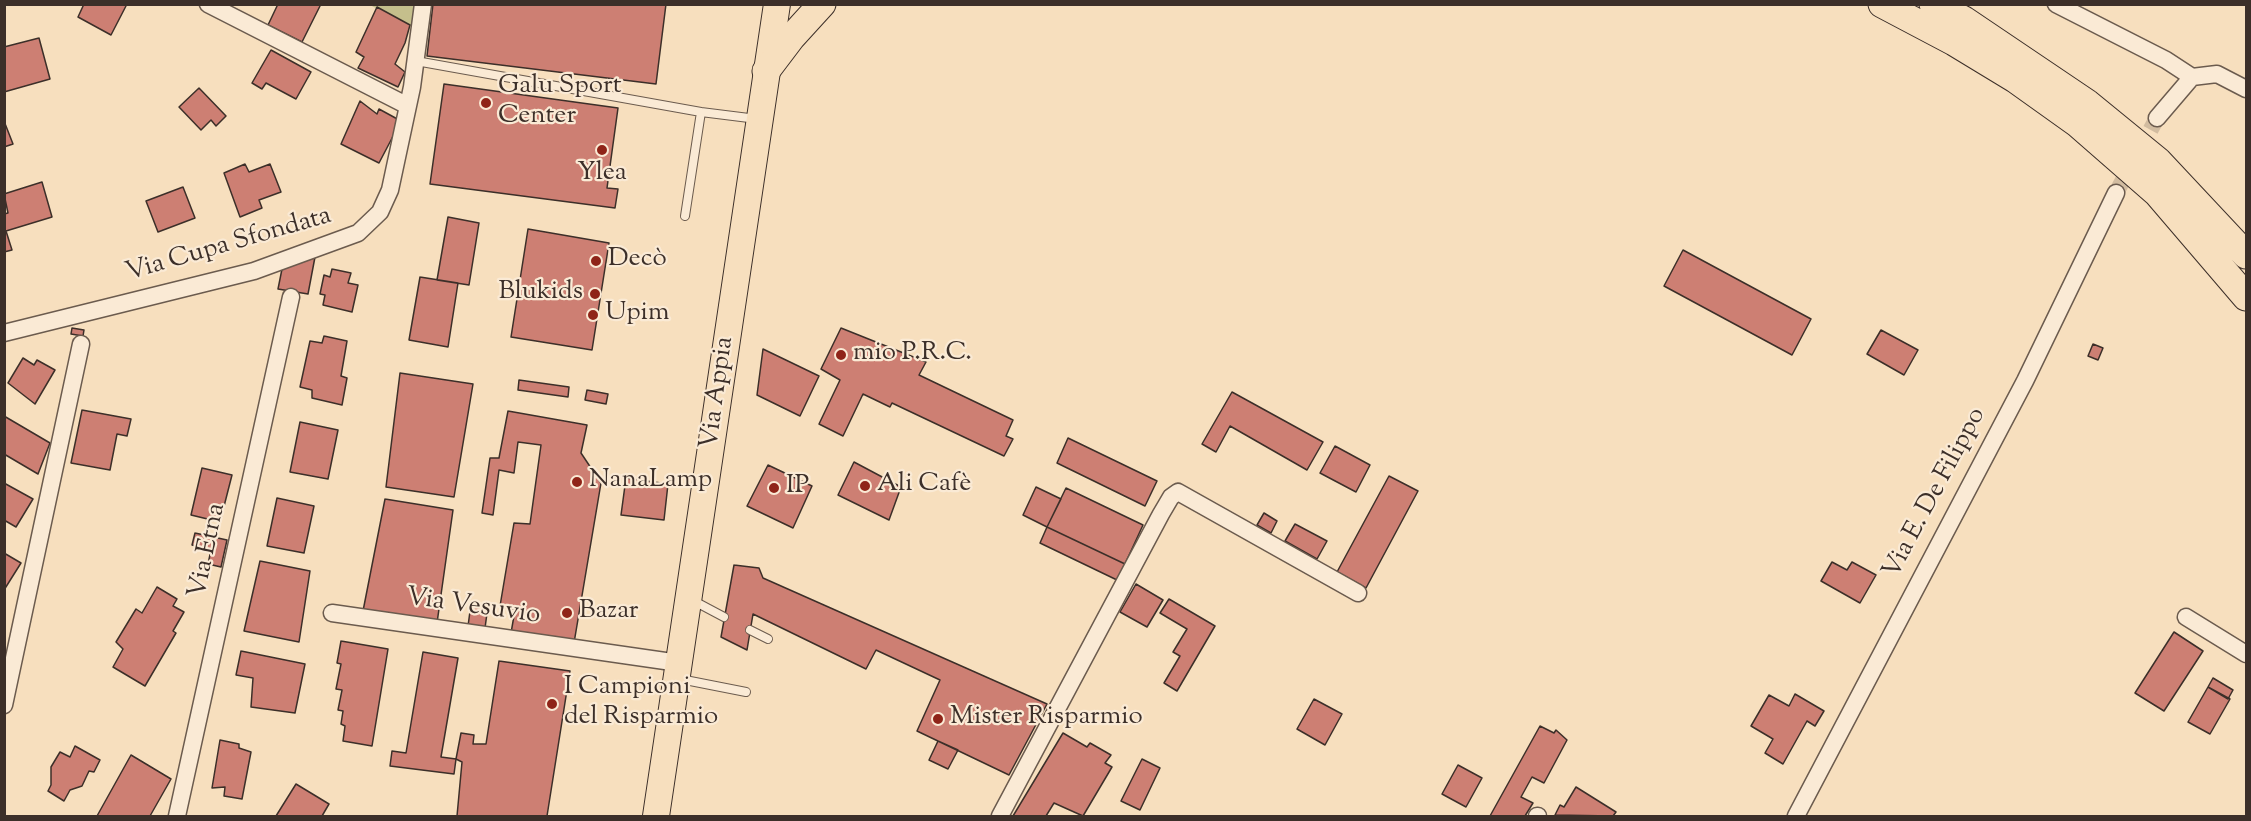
<!DOCTYPE html>
<meta charset="utf-8">
<style>
body{margin:0}
#map{position:relative;width:2251px;height:821px;overflow:hidden;background:#f7dfbe;font-family:"Sorts Mill Goudy",serif}
canvas{display:block}
.frame{position:absolute;inset:0;border:6px solid #3c2f29;pointer-events:none}
</style>
<div id="map">
<canvas width="2251" height="821"></canvas>
<div class="frame"></div>
</div>
<script>
const c = document.querySelector('canvas').getContext('2d');
c.lineJoin = 'round';
function fill(path, color) { c.fillStyle = color; c.fill(path, 'evenodd'); }
const shape = rows => new Path2D(rows.map(r => 'M' + r).join(''));
function trace(path, color, width, dash) { c.strokeStyle = color; c.lineWidth = width; c.lineCap = dash ? 'butt' : 'round'; c.setLineDash(dash || []); c.stroke(path); }
function drawText(font, color, halo, rows, align = 'center') {
  c.font = font + ' "Sorts Mill Goudy",serif'; c.lineWidth = 4.5; c.setLineDash([]); c.textBaseline = 'middle'; c.strokeStyle = halo; c.fillStyle = color; for (const [text, x, y, turn = 0] of rows) {
    c.save(); c.translate(x, y); c.rotate((+turn || 0) * Math.PI / 180); c.textAlign = isNaN(turn) ? turn : align; if (halo) c.strokeText(text, 0, 0); c.fillText(text, 0, 0); c.restore();
  }
}
fill(shape([
 [370,5,417,5,414,28]
]), '#c5bf8c');
const building = shape([
 [84,4,127,4,111,35,78,17,84,4],
 [278,4,321,4,302,42,268,25,278,4],
 [433,4,666,4,656,84,427,56,433,4],
 [377,7,410,25,405,43,395,64,405,72,398,87,358,68,364,57,356,52,377,7],
 [39,38,50,79,4,92,4,47,39,38],
 [271,50,311,72,296,99,266,83,262,89,252,83,271,50],
 [444,84,618,108,607,188,618,189,615,208,430,184,444,84],
 [199,88,226,116,216,126,211,120,201,130,179,107,199,88],
 [360,101,377,114,379,109,401,121,379,163,341,144,360,101],
 [4,121,13,144,4,147,4,121],
 [245,164,249,172,270,164,281,192,259,200,262,208,240,217,224,173,245,164],
 [42,182,52,217,6,231,12,250,4,252,4,214,8,213,4,194,42,182],
 [183,187,195,218,158,232,146,201,183,187],
 [448,217,479,223,469,285,437,280,448,217],
 [528,229,609,243,592,350,511,337,528,229],
 [1683,250,1811,319,1792,355,1664,286,1683,250],
 [315,257,308,294,278,289,282,269,315,257],
 [332,269,351,273,348,283,358,285,352,312,323,305,325,295,320,294,324,275,330,277,332,269],
 [420,277,458,283,448,347,409,340,420,277],
 [72,328,84,330,83,336,71,334,72,328],
 [841,328,926,362,919,375,1013,420,1006,436,1013,439,1004,456,892,403,890,407,863,394,843,436,819,424,840,380,821,369,841,328],
 [1881,330,1918,350,1904,375,1867,354,1881,330],
 [324,336,347,341,341,376,347,378,342,405,312,398,312,390,300,387,310,341,322,343,324,336],
 [2093,344,2103,348,2098,360,2088,356,2093,344],
 [763,349,819,376,800,416,757,395,763,349],
 [23,358,34,365,37,360,55,370,35,404,8,383,23,358],
 [400,373,473,384,454,497,386,487,400,373],
 [519,380,569,387,568,397,518,390,519,380],
 [587,390,608,394,606,404,585,400,587,390],
 [1232,392,1323,442,1307,470,1230,426,1216,452,1202,444,1232,392],
 [82,410,131,419,127,436,117,434,110,470,71,463,82,410],
 [508,411,587,425,581,453,601,483,574,643,511,633,515,610,500,606,514,523,530,524,541,445,518,442,514,473,499,470,493,515,482,513,490,458,499,458,508,411],
 [4,416,50,443,38,474,4,454,4,416],
 [300,422,338,430,328,479,290,472,300,422],
 [1068,438,1157,481,1145,506,1057,463,1068,438],
 [1335,446,1370,465,1356,492,1320,473,1335,446],
 [854,462,901,487,889,520,838,495,854,462],
 [768,465,812,486,793,528,747,506,768,465],
 [202,468,232,475,220,522,191,515,202,468],
 [1389,476,1418,491,1366,588,1337,572,1389,476],
 [626,478,668,484,664,520,621,515,626,478],
 [4,483,33,499,16,527,4,520,4,483],
 [1036,487,1061,499,1047,527,1023,515,1036,487],
 [1066,488,1143,525,1125,564,1047,527,1066,488],
 [277,498,314,506,304,553,267,546,277,498],
 [385,499,453,510,437,623,363,611,385,499],
 [1264,513,1277,521,1271,533,1257,525,1264,513],
 [1295,524,1327,541,1317,559,1285,541,1295,524],
 [1047,527,1125,564,1117,580,1040,543,1047,527],
 [195,533,227,540,221,567,208,564,211,550,192,545,195,533],
 [4,553,21,563,4,590,4,553],
 [260,561,310,571,299,642,244,631,260,561],
 [1832,562,1847,570,1852,562,1876,575,1860,603,1821,581,1832,562],
 [734,565,759,568,763,578,1047,704,1009,775,917,731,940,680,876,650,866,669,753,614,747,650,721,637,734,565],
 [1136,584,1163,600,1147,627,1120,612,1136,584],
 [157,587,177,599,173,606,184,612,173,631,176,633,145,686,113,667,123,649,116,642,136,609,142,613,157,587],
 [1169,599,1215,626,1177,691,1164,683,1180,656,1173,652,1187,629,1160,613,1169,599],
 [471,604,488,606,485,628,468,626,471,604],
 [2174,632,2203,651,2164,711,2135,693,2174,632],
 [341,641,388,649,372,746,343,741,345,726,341,724,343,711,338,710,342,690,336,689,341,664,337,663,341,641],
 [241,651,305,664,295,713,251,707,253,678,236,675,241,651],
 [423,652,458,658,441,757,456,759,454,774,390,766,392,751,406,753,423,652],
 [499,661,570,671,547,816,457,816,462,762,456,759,461,733,474,735,473,744,486,744,499,661],
 [2213,678,2233,690,2228,699,2208,687,2213,678],
 [2208,687,2230,699,2210,734,2188,722,2208,687],
 [1795,694,1824,711,1815,726,1807,721,1783,764,1765,753,1773,739,1751,726,1769,695,1789,706,1795,694],
 [1314,699,1342,714,1325,745,1297,729,1314,699],
 [1540,726,1554,733,1556,730,1567,740,1544,783,1532,777,1521,797,1533,803,1525,816,1490,816,1540,726],
 [1063,733,1087,747,1090,743,1111,755,1105,763,1112,767,1083,816,1054,803,1046,816,1013,816,1063,733],
 [220,740,239,744,239,748,251,752,242,799,224,796,225,787,212,788,220,740],
 [938,741,958,750,948,769,929,760,938,741],
 [75,746,100,760,94,772,89,771,82,786,70,790,64,801,48,791,51,785,51,767,60,752,70,757,75,746],
 [131,755,171,779,150,816,97,816,131,755],
 [1142,759,1160,768,1140,810,1121,801,1142,759],
 [1458,765,1482,778,1466,807,1442,794,1458,765],
 [296,784,329,804,322,816,276,816,296,784],
 [1576,787,1616,812,1613,816,1555,815,1560,805,1564,807,1576,787]
]);
fill(building, '#cd7f73');
trace(building, '#3c2f29', 1.5);
trace(shape([
 [2116,193,2157,118]
]), '#d2bca0', 16, [16, 8]);
const service = shape([
 [416,61,701,112],
 [685,216,701,112,757,119],
 [692,600,724,617],
 [750,630,768,639],
 [680,679,746,692]
]);
const minor = shape([
 [208,4,408,106],
 [2056,4,2166,60,2192,77],
 [2157,118,2192,77,2217,74,2246,89],
 [4,333,254,271,358,233,380,212,390,190,412,87,423,4],
 [332,613,679,663],
 [2186,617,2246,654],
 [4,705,81,344],
 [177,816,291,297],
 [1000,816,1161,514,1171,497,1178,492,1358,593],
 [1537,816,1538,816],
 [1796,816,2025,381,2116,193]
]);
const primary = shape([
 [656,816,777,4]
]);
const trunk = shape([
 [1882,4,1954,42,2015,79,2078,124,2157,193,2246,297],
 [1933,4,1964,20,2087,103,2158,161,2246,255],
 [766,71,791,38,822,4]
]);
trace(service, '#6b5b4e', 10);
trace(minor, '#6b5b4e', 19);
trace(primary, '#3c2f29', 28);
trace(trunk, '#3c2f29', 29);
trace(service, '#faead5', 8);
trace(minor, '#faead5', 16);
trace(primary, '#f7dfbe', 26);
trace(trunk, '#f7dfbe', 27);
for (const [x, y, r, color] of [
 [486,103,6,"#8f2418"],
 [602,150,6,"#8f2418"],
 [596,261,6,"#8f2418"],
 [595,294,6,"#8f2418"],
 [593,315,6,"#8f2418"],
 [841,355,6,"#8f2418"],
 [577,482,6,"#8f2418"],
 [865,486,6,"#8f2418"],
 [774,488,6,"#8f2418"],
 [567,613,6,"#8f2418"],
 [552,704,6,"#8f2418"],
 [938,719,6,"#8f2418"]
]) { const dot = new Path2D(); dot.arc(x, y, r, 0, 2 * Math.PI); c.fillStyle = color; c.fill(dot); trace(dot, '#faead5', 2); }
drawText('26px', '#3c2f29', '#faead5', [
 ["Galu Sport",498,88],
 ["Center",498,118],
 ["Ylea",602,175,"center"],
 ["Decò",608,261],
 ["Blukids",583,294,"right"],
 ["Upim",605,315],
 ["mio P.R.C.",853,355],
 ["NanaLamp",589,482],
 ["Ali Cafè",877,486],
 ["IP",786,488],
 ["Bazar",579,613],
 ["I Campioni",564,689],
 ["del Risparmio",564,719],
 ["Mister Risparmio",950,719]
], 'left');
drawText('26px', '#3c2f29', '#faead5', [
 ["Via Cupa Sfondata",229,246,-16],
 ["Via Appia",719,393,-82],
 ["Via E. De Filippo",1936,494,-62],
 ["Via Etna",209,551,-78],
 ["Via Vesuvio",473,608,8]
]);
</script>
